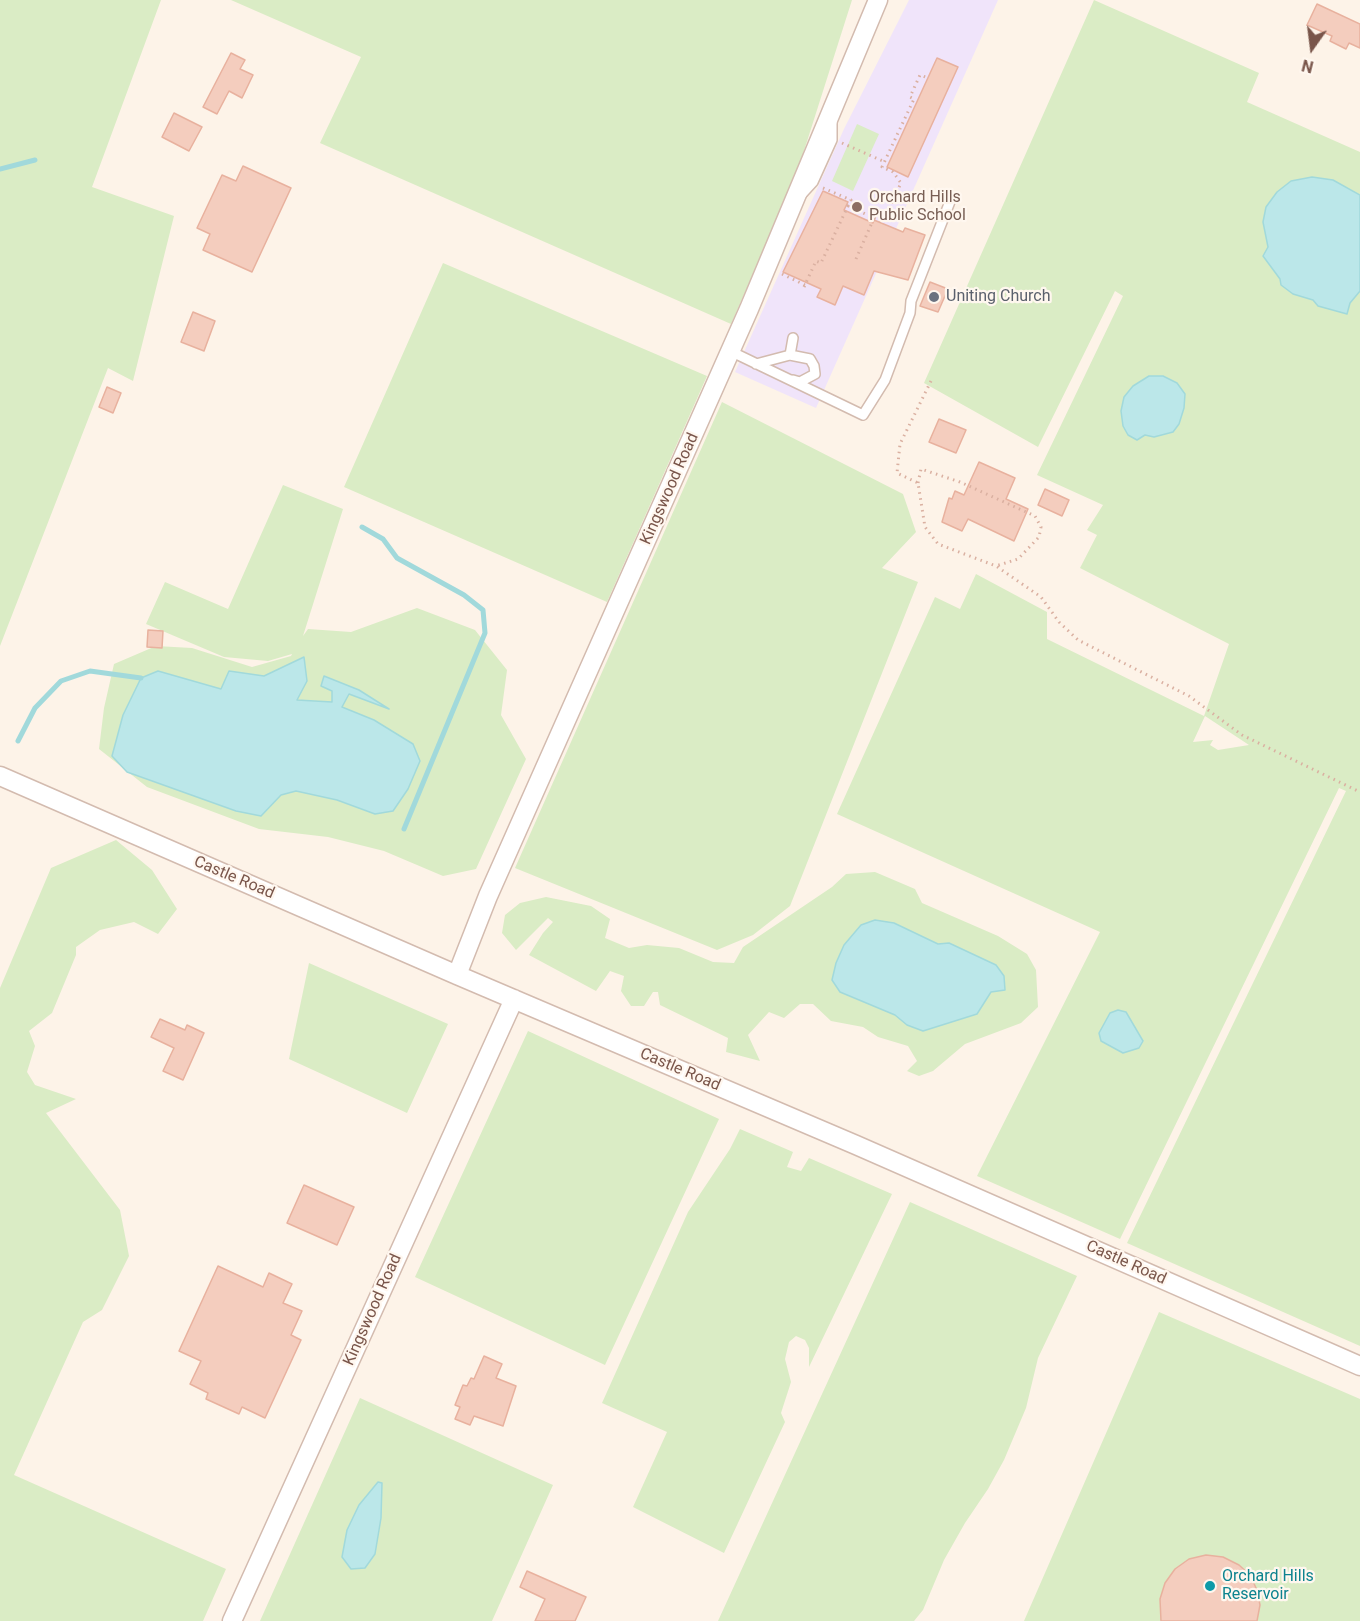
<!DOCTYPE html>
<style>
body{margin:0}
#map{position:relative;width:1360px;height:1621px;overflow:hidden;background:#fdf3e8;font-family:Roboto,sans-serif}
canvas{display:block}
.north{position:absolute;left:1282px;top:18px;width:60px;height:60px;-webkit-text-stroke:4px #fff7ef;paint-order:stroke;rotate:194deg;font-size:16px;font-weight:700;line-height:24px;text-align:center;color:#79554a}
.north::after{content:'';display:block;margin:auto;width:21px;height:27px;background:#79554a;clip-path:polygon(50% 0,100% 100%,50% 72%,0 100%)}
</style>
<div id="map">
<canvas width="1360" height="1621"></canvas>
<div class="north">N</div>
</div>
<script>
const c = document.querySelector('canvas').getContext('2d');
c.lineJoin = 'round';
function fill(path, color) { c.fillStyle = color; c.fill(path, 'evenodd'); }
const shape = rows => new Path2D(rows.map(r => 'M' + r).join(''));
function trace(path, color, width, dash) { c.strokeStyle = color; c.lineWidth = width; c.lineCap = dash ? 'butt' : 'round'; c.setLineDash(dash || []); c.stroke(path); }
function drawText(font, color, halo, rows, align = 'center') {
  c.font = font + ' Roboto,sans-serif'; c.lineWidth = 4.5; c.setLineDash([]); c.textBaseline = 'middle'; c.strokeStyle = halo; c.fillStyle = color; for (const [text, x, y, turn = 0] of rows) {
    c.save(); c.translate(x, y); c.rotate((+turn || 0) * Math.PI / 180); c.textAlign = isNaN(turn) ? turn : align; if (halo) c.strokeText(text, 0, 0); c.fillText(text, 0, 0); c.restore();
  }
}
fill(shape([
 [909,0,998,0,816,408,735,372,844,129]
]), '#f0e4fa');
fill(shape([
 [0,0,161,0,92,187,174,216,133,381,108,368,0,646],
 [231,0,852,0,795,179,731,324,320,143,361,57],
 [1094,0,1259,73,1247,102,1360,152,1360,1346,1127,1243,1346,791,1339,788,1120,1239,977,1176,1100,932,837,814,935,597,960,609,976,574,1047,612,1047,639,1204,716,1229,644,1080,568,1097,535,1087,530,1103,505,1037,475,1123,296,1115,291,1038,447,924,383],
 [1205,716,1249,745,1218,750,1210,745,1213,740,1193,742],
 [857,124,879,134,853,191,832,181],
 [443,263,707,376,607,602,344,487],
 [722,402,903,494,916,532,882,568,918,582,790,906,753,935,717,950,515,868],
 [283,485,343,509,303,636,308,629,351,632,417,608,475,630,507,670,501,715,526,759,476,869,443,876,384,851,328,837,259,829,147,787,99,749,104,708,114,664,156,646,192,648,252,667,291,656,292,654,268,661,224,657,146,624,165,582,228,609],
 [116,840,152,870,177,909,158,934,134,922,100,930,76,947,76,955,52,1013,29,1031,35,1046,27,1072,35,1085,76,1099,46,1113,120,1210,129,1256,102,1310,83,1322,14,1475,226,1569,203,1621,0,1621,0,988,51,868],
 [875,872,915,889,922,903,998,936,1027,954,1036,970,1038,1007,1021,1023,965,1044,933,1071,919,1076,907,1071,917,1061,908,1046,878,1037,863,1027,831,1021,813,1004,800,1004,784,1018,769,1012,748,1035,760,1061,726,1052,728,1038,660,1005,658,992,653,992,644,1006,631,1006,621,991,624,976,610,971,596,991,529,955,543,933,553,922,548,918,516,950,502,933,505,915,520,903,546,897,591,906,610,919,605,938,629,948,647,945,679,948,713,962,734,963,743,947,832,887,846,874],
 [309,963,448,1024,407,1113,289,1059],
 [528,1031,719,1119,605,1365,415,1277],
 [740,1129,793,1152,787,1167,801,1171,809,1158,892,1194,809,1367,809,1348,805,1340,796,1336,789,1342,785,1359,791,1382,781,1413,785,1422,724,1553,633,1507,667,1432,602,1403,688,1212,730,1149],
 [910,1202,1077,1276,1038,1358,1026,1408,1004,1460,988,1489,965,1523,944,1560,923,1610,914,1621,718,1621],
 [1159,1312,1360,1399,1360,1621,1024,1621],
 [360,1398,553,1485,492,1621,260,1621]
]), '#daecc5');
const water = shape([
 [1312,177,1333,180,1360,195,1360,291,1350,303,1347,314,1318,306,1313,300,1293,294,1281,285,1280,279,1263,256,1268,247,1263,222,1266,207,1277,192,1291,181,1312,177],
 [1149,376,1163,376,1177,383,1185,394,1184,408,1179,424,1173,432,1154,437,1145,435,1137,440,1128,435,1123,426,1121,411,1124,397,1133,386,1149,376],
 [304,657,307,681,297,700,332,702,332,691,321,686,324,676,359,690,389,709,349,694,342,707,374,720,413,744,420,761,408,789,393,811,375,814,337,800,296,791,281,795,261,816,236,811,127,772,112,756,123,715,141,678,158,671,221,689,229,671,264,676,304,657],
 [875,920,894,923,938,944,949,943,996,965,1004,976,1005,990,991,992,977,1014,923,1031,907,1025,895,1015,840,992,832,980,836,963,844,945,861,925,875,920],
 [1118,1010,1126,1012,1143,1041,1139,1048,1123,1053,1101,1041,1099,1033,1110,1013,1118,1010],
 [378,1482,382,1483,381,1518,375,1554,365,1568,351,1569,342,1557,347,1530,359,1505,378,1482]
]);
fill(water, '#bbe7e9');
trace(water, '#a1d9db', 1.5);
trace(shape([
 [0,169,35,160],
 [362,527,383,539,397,558,464,595,483,610,485,633,404,829],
 [18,741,35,708,61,681,90,671,141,678]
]), '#a1d9db', 5);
const building = shape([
 [1317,4,1360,24,1360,48,1349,43,1346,49,1330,41,1332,36,1307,25,1317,4],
 [231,53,245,60,240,69,253,75,242,98,229,91,217,114,203,107,231,53],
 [937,58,958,67,908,177,887,167,937,58],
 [174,113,202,127,189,151,162,137,174,113],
 [243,166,291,188,252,272,203,250,210,234,197,228,222,175,236,181,243,166],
 [823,191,848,202,844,210,873,223,874,220,903,232,905,228,925,235,908,280,874,271,864,295,843,286,835,305,817,297,821,289,783,272,823,191],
 [930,282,948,289,938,312,920,306,930,282],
 [193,312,215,321,204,351,181,342,193,312],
 [107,387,121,393,113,413,99,407,107,387],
 [939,419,966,430,956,453,929,442,939,419],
 [979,462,1015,478,1006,499,1028,509,1014,541,968,519,962,531,942,522,949,498,952,499,955,491,964,495,979,462],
 [1045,489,1069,500,1062,516,1038,505,1045,489],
 [148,630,163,631,162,648,147,647,148,630],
 [160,1019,185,1030,187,1025,204,1033,183,1080,163,1071,174,1048,151,1037,160,1019],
 [304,1185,354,1207,337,1245,287,1223,304,1185],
 [218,1266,263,1287,269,1273,292,1284,283,1303,302,1311,291,1335,301,1340,265,1418,242,1407,239,1414,206,1399,208,1393,190,1384,201,1361,179,1351,218,1266],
 [484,1356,502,1364,496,1378,516,1386,503,1426,474,1416,470,1425,455,1419,460,1407,455,1405,463,1385,467,1386,471,1378,474,1379,484,1356],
 [1206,1555,1223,1557,1239,1565,1250,1575,1257,1590,1260,1605,1257,1621,1161,1621,1160,1599,1165,1583,1175,1569,1189,1559,1206,1555],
 [527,1571,586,1597,575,1621,535,1621,545,1599,520,1587,527,1571]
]);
fill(building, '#f4cdbe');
trace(building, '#e8b19e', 1.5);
const service = shape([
 [802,194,813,182,832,140,832,123],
 [730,351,863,415,885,380,910,313,911,301,951,199],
 [790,355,793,338],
 [756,364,790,355,810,359,814,366,815,374,800,382,793,380]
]);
const minor = shape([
 [0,776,457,975,856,1145,1360,1366],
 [457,975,488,896,749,309,878,0],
 [232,1621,514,999]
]);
trace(service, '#d3bbaf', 12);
trace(minor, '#d3bbaf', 21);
trace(shape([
 [842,143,885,162],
 [823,188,851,200,848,206],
 [856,259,874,218],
 [782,274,805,285],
 [804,287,816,261,821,263,848,206,883,222,901,183,893,172,882,167,914,99,910,97,920,75,928,78],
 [931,381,900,444,897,473,918,483,925,527,938,544,996,566,1041,597,1059,622,1078,640,1189,696,1242,735,1360,792],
 [918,483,921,469,960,482,1035,516,1041,527,1039,537,1018,559,996,566]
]), '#dab0a1', 3, [1.5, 4.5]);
trace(service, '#fff', 9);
trace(minor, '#fff', 18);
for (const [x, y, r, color] of [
 [857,207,6,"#8d6e63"],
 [934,297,6,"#6b7280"],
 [1210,1586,6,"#0f9aa8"]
]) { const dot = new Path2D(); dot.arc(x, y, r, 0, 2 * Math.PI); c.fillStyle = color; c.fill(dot); trace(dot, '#fff7ef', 2); }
drawText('16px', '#785e54', '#fff7ef', [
 ["Orchard Hills",869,198],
 ["Public School",869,216]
], 'left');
drawText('16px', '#5b616d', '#fff7ef', [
 ["Uniting Church",946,297]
], 'left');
drawText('16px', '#79554a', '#fff7ef', [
 ["Kingswood Road",670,489,-66],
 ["Castle Road",234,878,23],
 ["Castle Road",680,1070,23],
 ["Castle Road",1126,1263,24],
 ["Kingswood Road",373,1310,-66]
]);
drawText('16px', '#0d838f', '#fff7ef', [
 ["Orchard Hills",1222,1577],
 ["Reservoir",1222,1595]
], 'left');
</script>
